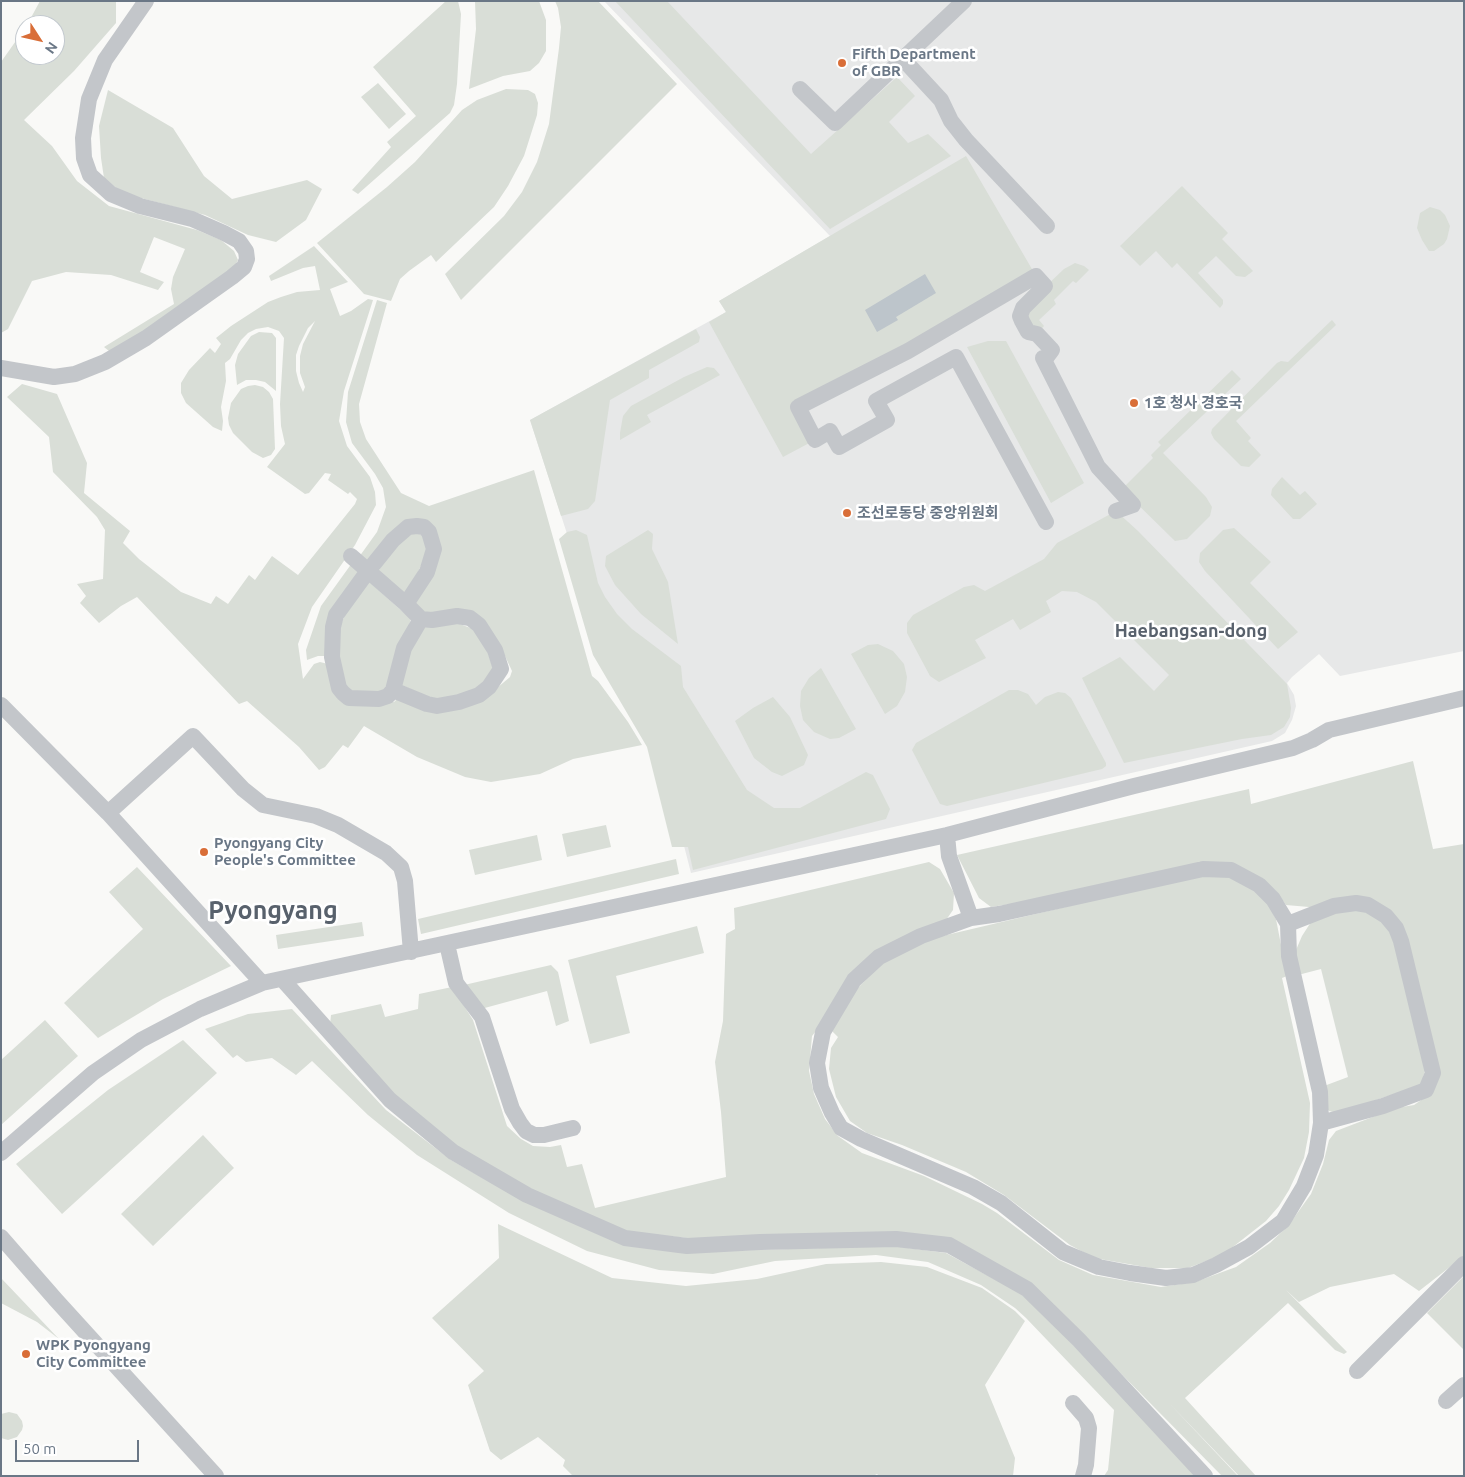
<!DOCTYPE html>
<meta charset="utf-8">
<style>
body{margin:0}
#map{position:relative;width:1465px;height:1477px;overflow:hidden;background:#f9f9f7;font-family:Ubuntu,sans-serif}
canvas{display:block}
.frame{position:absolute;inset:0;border:2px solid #6a7786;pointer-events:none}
.north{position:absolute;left:15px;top:15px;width:50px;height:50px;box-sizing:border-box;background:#fff;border:1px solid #c3c9cf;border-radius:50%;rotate:125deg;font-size:14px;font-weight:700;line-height:20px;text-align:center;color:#6a7786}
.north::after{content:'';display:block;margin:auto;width:18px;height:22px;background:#d96e38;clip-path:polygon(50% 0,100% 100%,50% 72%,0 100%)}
.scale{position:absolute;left:15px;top:1440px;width:124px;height:22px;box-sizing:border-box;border:2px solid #6a7786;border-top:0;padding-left:6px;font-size:15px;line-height:18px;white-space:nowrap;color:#6a7786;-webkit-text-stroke:4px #fff;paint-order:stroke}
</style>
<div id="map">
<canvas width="1465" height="1477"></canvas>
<div class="frame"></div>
<div class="north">N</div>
<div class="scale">50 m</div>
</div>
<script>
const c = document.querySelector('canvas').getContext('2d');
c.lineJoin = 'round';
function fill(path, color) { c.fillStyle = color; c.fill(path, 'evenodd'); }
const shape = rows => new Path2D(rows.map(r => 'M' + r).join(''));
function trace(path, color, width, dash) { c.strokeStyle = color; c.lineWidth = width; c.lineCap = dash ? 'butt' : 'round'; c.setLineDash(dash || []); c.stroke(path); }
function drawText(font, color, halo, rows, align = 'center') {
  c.font = font + ' Ubuntu,"Noto Sans KR",sans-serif'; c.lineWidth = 5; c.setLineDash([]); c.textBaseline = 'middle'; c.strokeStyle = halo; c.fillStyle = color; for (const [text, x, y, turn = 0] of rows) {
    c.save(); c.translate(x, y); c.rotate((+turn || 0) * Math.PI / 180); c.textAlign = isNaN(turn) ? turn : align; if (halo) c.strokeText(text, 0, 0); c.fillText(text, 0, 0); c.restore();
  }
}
fill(shape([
 [604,1,1464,1,1464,651,1340,676,1319,654,1292,677,1287,683,1294,695,1296,706,1292,720,1285,733,1272,741,691,873,665,772,585,589,530,420,726,312,719,301,830,236]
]), '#e7e8e8');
fill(shape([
 [40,1,116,1,116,23,74,71,24,120,52,146,77,181,109,206,197,230,221,240,234,251,238,260,234,268,146,332,109,351,104,347,174,304,171,289,173,277,185,249,154,237,140,272,164,282,158,290,111,275,66,272,32,281,8,329,1,333,1,62,25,28,25,55,55,55,55,25,27,25],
 [446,1,458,1,461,14,457,84,454,105,450,113,358,194,352,190,391,147,387,142,416,116,373,67],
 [475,1,539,1,546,20,546,51,539,63,530,71,503,76,469,89,476,29],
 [555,1,598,1,677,84,461,300,445,274,504,216,522,192,537,162,549,124,559,48,561,27,558,8],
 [615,1,667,1,811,154,897,77,915,96,889,122,908,143,928,134,951,156,830,229],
 [378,83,406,114,389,129,361,97],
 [506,89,528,90,535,94,538,103,537,115,524,156,508,186,494,207,436,262,431,255,409,271,400,279,391,301,364,294,317,243,387,187,415,162,462,110,477,100],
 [108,90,173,128,204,176,232,199,307,180,322,189,306,220,276,242,248,235,205,215,122,193,104,178,101,158,99,126],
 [966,156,1036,276,799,407,815,440,783,457,709,322,726,312,719,301],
 [1182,186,1228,233,1222,239,1253,271,1245,277,1236,276,1216,256,1198,273,1223,300,1223,304,1220,308,1177,263,1172,268,1156,251,1140,266,1120,246],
 [1430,207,1440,210,1445,215,1450,226,1447,239,1444,244,1434,251,1429,251,1422,240,1417,228,1420,213],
 [314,246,348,282,330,289,340,316,351,311,368,299,373,300,344,391,339,421,347,446,370,477,375,492,376,505,355,545,312,607,298,644,303,679,314,664,320,662,328,664,352,705,394,702,399,697,417,704,484,699,510,677,512,671,505,656,480,617,430,616,413,603,432,569,426,523,369,565,359,557,377,532,386,507,383,488,375,474,352,443,346,422,348,392,377,300,387,303,359,404,360,422,366,439,401,493,429,506,534,470,592,676,598,681,628,722,642,745,573,759,540,774,491,782,465,777,417,757,364,726,348,748,343,745,325,767,319,770,299,747,247,701,239,704,137,597,121,606,99,623,80,603,86,596,77,584,103,579,105,530,97,517,53,472,49,437,7,397,22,384,57,394,87,463,84,493,130,531,123,543,139,559,181,592,211,604,216,596,228,604,249,575,255,580,272,556,298,575,355,504,357,499,350,492,348,494,328,480,331,474,325,473,309,493,305,494,267,467,285,444,281,426,280,404,284,338,279,331,268,327,256,329,248,333,241,340,230,359,225,363,226,381,221,407,223,421,222,431,213,427,186,403,181,393,181,383,189,370,210,348,215,353,221,344,216,338,231,326,268,302,281,297,297,292,320,290,315,266,303,268,271,281,269,276],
 [315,321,303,344,300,356,300,373,305,387,303,392,299,383,296,371,296,355,299,346,308,328],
 [1075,263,1084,266,1089,270,1076,283,1073,281,1054,300,1056,304,1039,320,1044,326,1037,334,1023,308,1064,269],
 [1332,320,1336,325,1236,421,1251,438,1248,441,1261,455,1249,467,1241,466,1214,439,1211,433,1212,429,1277,363,1281,361,1288,362],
 [696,329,700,337,699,342,649,370,649,378,610,400,595,501,588,509,561,516,530,420],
 [259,332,272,333,276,338,276,391,265,382,256,380,246,380,237,385,235,365,238,354,251,336],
 [988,341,1006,341,1084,483,1051,503,967,347],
 [707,367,714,368,720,375,647,415,651,422,620,440,620,433,623,416,631,406,684,377],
 [1232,370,1241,379,1163,453,1206,497,1212,507,1210,516,1187,539,1175,541,1122,489,1153,458,1151,455,1161,445,1158,442],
 [255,385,263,387,269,392,273,399,275,449,271,455,263,458,252,452,233,433,229,425,228,418,231,403,241,389,248,386],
 [1282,477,1300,495,1305,491,1317,504,1300,519,1293,519,1271,495,1272,489],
 [1116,511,1138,531,1287,684,1291,708,1290,717,1284,727,1271,735,1242,739,1124,763,1082,678,1120,657,1154,691,1169,675,1096,602,1077,592,1062,591,1046,601,1051,612,1020,630,1013,619,975,640,986,658,939,682,930,676,907,633,907,623,913,615,964,587,974,585,985,591,1044,559,1057,543],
 [1234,528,1271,562,1250,583,1298,632,1278,649,1205,571,1199,562,1200,553,1223,530],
 [414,529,431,544,406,598,378,572,385,558],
 [576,530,587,535,598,583,605,597,617,614,632,629,681,666,683,687,747,790,774,808,800,808,866,772,873,775,890,809,886,819,693,870,688,847,672,847,647,747,593,655,559,539,567,532],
 [648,530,653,534,652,549,668,582,678,644,641,614,615,585,605,566,606,556],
 [352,563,362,573,328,656,318,656,307,660,306,650,321,606],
 [367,580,411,619,394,673,380,696,349,695,337,659,340,615],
 [457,623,476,630,487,650,494,671,480,688,441,702,401,685,405,658,424,627],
 [878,644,893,651,904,664,907,677,905,692,897,706,885,714,851,654,868,645],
 [821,668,856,729,839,738,830,739,814,732,803,720,800,706,801,691,809,678],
 [1009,690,1018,690,1028,694,1036,705,1045,697,1058,692,1065,693,1071,698,1106,763,1106,766,1102,769,947,806,940,804,912,750,916,743],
 [773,697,790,717,808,755,804,765,782,776,772,772,754,758,735,721,753,708],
 [1413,761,1433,849,1464,844,1464,1256,1419,1291,1394,1274,1330,1287,1299,1302,1286,1290,1347,1352,1344,1354,1335,1350,1288,1303,1185,1398,1256,1476,1239,1476,1169,1403,1238,1476,1222,1476,1082,1334,948,1239,686,1238,622,1231,529,1190,457,1146,396,1097,330,1025,331,1015,381,1004,385,1017,418,1009,419,994,452,987,473,1020,507,1126,521,1139,533,1146,550,1147,561,1145,567,1167,582,1164,595,1208,726,1177,721,1112,715,1062,723,1021,726,934,735,929,734,908,929,862,940,869,954,893,953,910,946,920,878,953,812,1036,809,1071,814,1094,825,1119,838,1136,862,1153,924,1176,982,1204,997,1213,1059,1260,1093,1275,1161,1287,1195,1282,1236,1267,1270,1243,1288,1226,1311,1194,1323,1164,1329,1140,1336,1131,1396,1108,1414,1105,1430,1094,1390,911,1309,907,1286,905,1275,890,1243,869,991,907,979,898,957,855,1249,789,1251,804],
 [606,825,611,847,567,857,562,834],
 [537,835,542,860,475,875,469,850],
 [676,859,679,874,421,934,418,919],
 [137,867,231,966,163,999,98,1038,64,1003,143,929,109,892],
 [1201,875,1228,875,1262,892,1276,919,1287,976,1282,978,1310,1103,1309,1132,1304,1158,1289,1190,1279,1206,1266,1221,1229,1250,1214,1258,1188,1268,1151,1268,1094,1258,1070,1245,1004,1195,966,1172,902,1145,867,1133,850,1121,836,1097,829,1069,831,1048,838,1037,831,1030,852,994,881,964,921,941],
 [1335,909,1366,911,1392,929,1426,1067,1421,1085,1337,1113,1329,1111,1324,1105,1324,1086,1348,1077,1321,969,1298,975,1296,950,1302,936,1311,922],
 [362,922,364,936,278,949,276,935],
 [697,926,704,953,616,976,630,1033,590,1044,568,960],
 [551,965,558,972,569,1021,556,1026,547,991,481,1009,464,985],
 [292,1009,386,1110,451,1160,525,1202,684,1252,893,1246,946,1253,1020,1293,1049,1319,1196,1476,1104,1476,1108,1470,1114,1410,1026,1318,1015,1308,981,1285,928,1262,876,1255,775,1261,713,1274,659,1270,587,1251,509,1213,417,1155,368,1115,312,1061,296,1075,272,1058,246,1062,237,1055,233,1058,205,1029,248,1014],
 [45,1020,78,1056,1,1125,1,1060],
 [183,1040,217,1073,62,1214,16,1164,108,1090],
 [203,1135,234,1168,153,1246,121,1214],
 [498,1224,612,1278,686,1286,757,1279,826,1264,881,1262,927,1267,982,1288,1015,1311,1025,1321,985,1385,1015,1458,1013,1476,879,1476,877,1474,873,1476,573,1476,563,1466,565,1460,538,1437,501,1460,490,1451,468,1385,484,1371,432,1318,499,1258],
 [1464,1276,1464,1350,1427,1313],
 [1,1278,59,1339,37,1322,1,1303],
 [9,1412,17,1414,22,1421,23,1426,22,1430,17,1437,8,1440,1,1438,1,1414]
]), '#d9ded7');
fill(shape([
 [925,274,936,293,896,317,898,320,877,332,865,310]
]), '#bdc5cb');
trace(shape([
 [903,59,941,100,951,121,966,140,1047,226],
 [800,89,835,123,964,1],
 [1,368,54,377,75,374,105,362,146,338,232,277,244,267,247,259,246,251,239,241,224,233,192,219,140,206,111,194,90,175,84,158,83,138,89,99,105,60,146,1],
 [1046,522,956,357,876,401,887,420,839,447,830,431,815,440,798,407,908,351,1036,276,1045,286,1023,308,1020,316,1022,321,1028,332,1037,334,1052,350,1046,358,1043,358,1098,467,1133,505,1116,511],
 [351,556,406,604,421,619,432,620,457,616,470,618,479,625,495,650,501,669,489,687,479,695,459,702,437,706,427,704,393,690],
 [406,604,427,572,434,549,429,532,424,527,417,526,408,527,393,540,368,571,336,615,333,627,332,657,339,688,343,693,349,698,379,699,388,696,393,690,404,648,421,619],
 [1,705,108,813,262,983],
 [108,813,193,736,243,789,263,805,316,816,338,825,386,853,401,867,405,881,411,952],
 [947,835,949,856,971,918],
 [1203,869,1231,870,1259,885,1273,899,1288,924,1289,956,1320,1092,1321,1123,1316,1155,1304,1186,1283,1221,1249,1247,1216,1265,1193,1275,1166,1278,1130,1273,1099,1267,1063,1252,1001,1203,973,1187,861,1139,841,1128,832,1113,821,1088,817,1063,823,1032,854,980,879,957,921,936,971,918,999,914,1203,869],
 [1288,924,1334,906,1356,903,1368,905,1386,916,1396,928,1401,941,1433,1073,1426,1090,1383,1106,1321,1123],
 [447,944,456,983,482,1017,512,1109,520,1123,526,1131,534,1135,544,1135,573,1128],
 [282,979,390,1100,453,1152,527,1195,625,1238,687,1246,760,1242,896,1239,949,1245,1027,1289,1079,1340,1205,1476],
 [1,1153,93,1073,141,1040,200,1009,262,983,947,835,1134,786,1293,748,1312,740,1329,730,1464,698],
 [1,1237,56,1300,216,1476],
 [1357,1371,1464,1264],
 [1446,1401,1464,1385],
 [1073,1403,1086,1418,1089,1428,1086,1465,1083,1476]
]), '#c3c6ca', 16);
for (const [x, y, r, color] of [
 [842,63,5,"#d96e38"],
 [1134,403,5,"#d96e38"],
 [847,513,5,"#d96e38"],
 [204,852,5,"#d96e38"],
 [26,1354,5,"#d96e38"]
]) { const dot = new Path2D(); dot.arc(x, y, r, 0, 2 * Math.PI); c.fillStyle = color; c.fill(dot); trace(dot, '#fff', 2); }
drawText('bold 15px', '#6a7786', '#fff', [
 ["Fifth Department",852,54],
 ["of GBR",852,71],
 ["1호 청사 경호국",1144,403],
 ["조선로동당 중앙위원회",857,513],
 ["Pyongyang City",214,843],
 ["People's Committee",214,860],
 ["WPK Pyongyang",36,1345],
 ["City Committee",36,1362]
], 'left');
drawText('bold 18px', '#58616c', '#fff', [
 ["Haebangsan-dong",1191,631]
]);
drawText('bold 25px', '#58616c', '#fff', [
 ["Pyongyang",273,911]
]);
</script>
